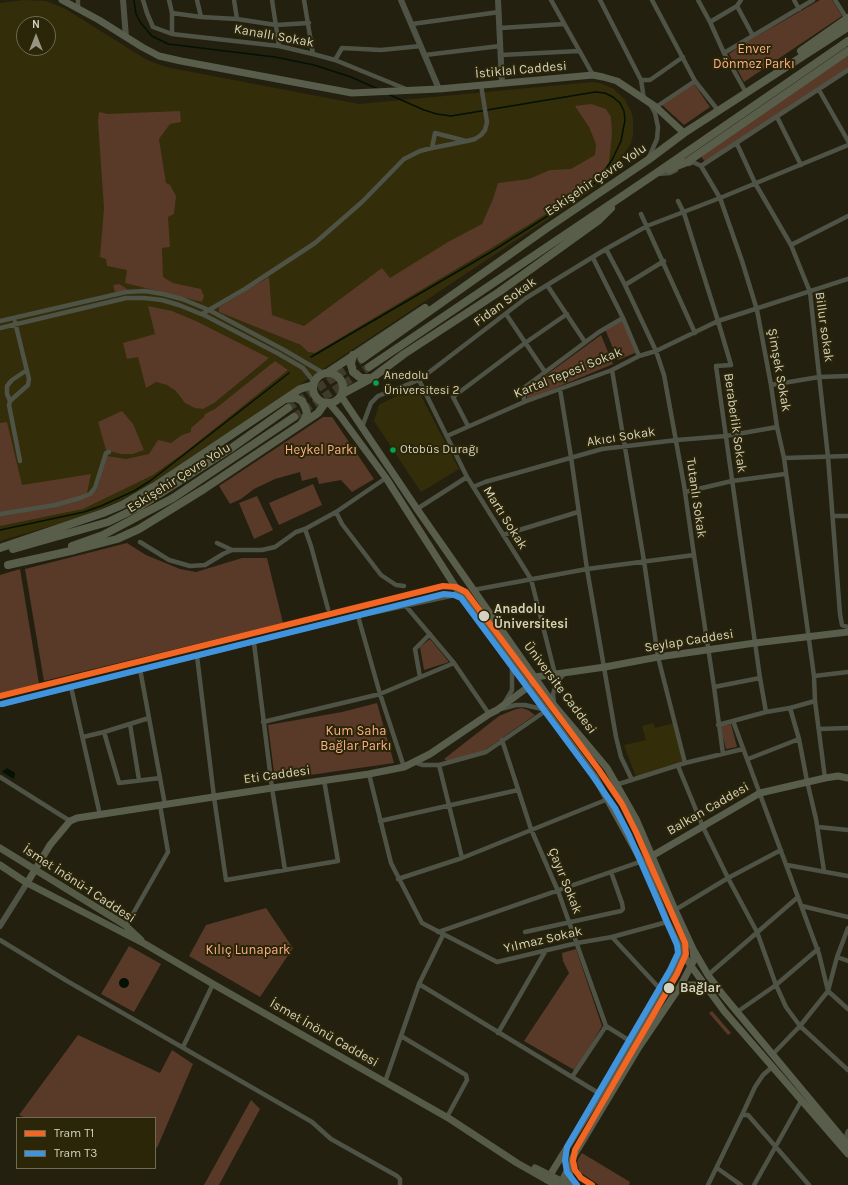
<!DOCTYPE html>
<meta charset="utf-8">
<style>
body{margin:0}
#map{position:relative;width:848px;height:1185px;overflow:hidden;background:#232010;font-family:Karla,sans-serif}
canvas{display:block}
.legend{position:absolute;left:16px;top:1117px;width:140px;height:52px;box-sizing:border-box;background:#2b2608;border:1px solid #6f6b52;margin:0;padding:5px 7px;list-style:none;font-size:12px;color:#d5d2c1}
.legend li{display:flex;align-items:center;gap:8px;height:20px}
.legend b{width:20px;border:1px solid #6f6b52}
.north{position:absolute;left:16px;top:16px;width:40px;height:40px;box-sizing:border-box;background:#2b2608;border:1px solid #6f6b52;border-radius:50%;rotate:0deg;font-size:11px;font-weight:700;line-height:16px;text-align:center;color:#d5d2c1}
.north::after{content:'';display:block;margin:auto;width:14px;height:18px;background:#979483;clip-path:polygon(50% 0,100% 100%,50% 72%,0 100%)}
</style>
<div id="map">
<canvas width="848" height="1185"></canvas>
<ul class="legend">
<li><b style="height:5px;background:#f26522"></b>Tram T1</li>
<li><b style="height:5px;background:#4094de"></b>Tram T3</li>
</ul>
<div class="north">N</div>
</div>
<script>
const c = document.querySelector('canvas').getContext('2d');
c.lineJoin = 'round';
function fill(path, color) { c.fillStyle = color; c.fill(path, 'evenodd'); }
const shape = rows => new Path2D(rows.map(r => 'M' + r).join(''));
function trace(path, color, width, dash) { c.strokeStyle = color; c.lineWidth = width; c.lineCap = dash ? 'butt' : 'round'; c.setLineDash(dash || []); c.stroke(path); }
function drawText(font, color, halo, rows, align = 'center') {
  c.font = font + ' Karla,sans-serif'; c.lineWidth = 4; c.setLineDash([]); c.textBaseline = 'middle'; c.strokeStyle = halo; c.fillStyle = color; for (const [text, x, y, turn = 0] of rows) {
    c.save(); c.translate(x, y); c.rotate((+turn || 0) * Math.PI / 180); c.textAlign = isNaN(turn) ? turn : align; if (halo) c.strokeText(text, 0, 0); c.fillText(text, 0, 0); c.restore();
  }
}
fill(shape([
 [24,0,46,1,64,8,147,60,166,67,359,104,592,82,600,83,614,89,625,100,632,113,633,120,633,135,631,143,623,155,590,191,151,484,119,501,85,516,0,541,0,3],
 [24,24,48,24,48,48,24,48],
 [416,386,459,469,421,492,374,421,379,405],
 [653,723,655,728,674,723,685,763,636,777,624,745,646,740,642,726]
]), '#332d09');
fill(shape([
 [820,0,832,0,842,16,744,82,729,54,743,44],
 [848,54,848,70,705,162,700,155],
 [693,82,710,107,684,125,662,105],
 [591,104,606,109,611,117,612,134,609,162,602,173,591,183,568,200,490,249,315,353,308,352,301,345,219,312,219,307,269,277,272,315,304,326,382,268,390,278,448,242,482,224,493,199,498,183,529,179,550,170,571,169,595,155,596,144,589,127,575,106],
 [180,111,181,122,170,124,159,139,166,183,170,185,176,196,174,214,168,217,170,247,162,248,163,277,173,283,201,289,204,296,202,302,125,283,127,270,107,266,106,259,100,257,104,208,98,121,99,112,108,114],
 [119,284,127,289,127,290,115,292,113,285],
 [148,306,172,311,196,321,269,358,214,403,203,409,195,408,185,403,176,391,167,385,156,382,146,388,138,357,127,359,123,343,155,334],
 [623,320,637,352,618,360,605,329],
 [601,335,613,364,527,400,527,394,531,386],
 [275,361,288,370,184,453,153,475,83,509,0,526,0,423,7,422,22,485,91,474,86,498,97,490,107,456,126,459,149,454,158,440,171,443,182,435,191,432,191,428,204,417,205,414,215,409],
 [122,411,133,424,144,450,133,454,121,454,106,450,98,422],
 [323,417,332,417,374,479,352,492,341,480,319,484,317,477,302,481,300,472,275,479,254,489,241,499,230,504,219,486],
 [313,484,322,505,279,525,269,503],
 [257,496,273,530,254,539,239,503],
 [127,543,146,555,180,569,196,572,242,558,267,558,283,623,44,681,25,569],
 [20,569,39,684,0,694,0,575],
 [430,639,449,662,424,670,420,647],
 [377,703,394,763,275,780,268,725,342,712],
 [522,708,528,710,535,715,482,752,447,761,444,759,499,716,516,709],
 [731,724,737,747,726,749,720,726],
 [266,908,293,948,260,997,189,956,206,925],
 [129,946,161,964,134,1012,101,994],
 [576,949,602,1026,576,1071,524,1041,569,973,563,961,562,953],
 [712,1011,731,1033,728,1035,709,1013],
 [78,1035,160,1073,172,1050,193,1064,157,1148,155,1147,155,1118,26,1118,19,1115],
 [251,1100,260,1109,219,1185,204,1185],
 [582,1153,630,1182,629,1185,599,1185,580,1172,577,1163,578,1159]
]), '#593927');
fill(shape([
 [7,768,15,773,14,779,2,772],
 '119 983a5 5 0 1 1 10 0a5 5 0 1 1-10 0Z'
]), '#031204');
trace(shape([
 [134,0,136,14,140,22,152,36,168,44,275,57,314,65,351,77,378,89],
 [311,357,491,252,568,203,593,185,600,177,612,160,621,141,625,120,624,111,620,103,613,97,605,93,595,92,451,116,437,114,424,110,390,95],
 [0,530,84,512,101,506,134,491,150,481,289,373]
]), '#031204', 1.5);
trace(shape([
 [288,408,362,359],
 [294,417,369,367]
]), '#3e3b2b', 8, [8, 4]);
trace(shape([
 [78,0,78,9],
 [143,0,147,13,153,27,172,34,279,46,313,54,335,60,406,89],
 [169,0,172,13,172,34],
 [197,0,201,17],
 [234,0,237,19],
 [272,0,279,46],
 [304,0,313,54],
 [551,0,593,75],
 [600,0,641,80,644,99],
 [652,0,695,81,717,109],
 [698,0,710,22,724,53,744,89],
 [794,0,799,9],
 [835,0,847,19],
 [737,6,753,36],
 [172,13,201,17,237,19,276,25,309,23],
 [710,22,737,6,741,0],
 [412,24,499,12],
 [500,28,564,24],
 [724,53,813,0],
 [425,55,500,46],
 [501,55,579,51],
 [335,60,342,48,381,50,421,46],
 [641,80,650,80,683,57],
 [819,90,848,141],
 [656,107,695,81],
 [777,117,801,165],
 [737,144,755,183,791,245,810,292,828,457,840,614,842,625,848,627],
 [432,148,435,133,466,141],
 [649,157,657,139,658,127,655,113,650,104],
 [689,164,693,162,701,166,720,198,742,261,757,310,771,385,777,427,784,458,814,676,815,701,825,778],
 [701,166,848,70],
 [657,174,670,173,676,170],
 [678,201,684,213,718,321,731,365,716,366,760,678,766,712],
 [641,214,695,333],
 [791,245,848,216],
 [606,249,625,285,656,351,664,375,684,485,694,555,714,687,723,754],
 [593,258,623,318,639,356],
 [547,285,585,342],
 [625,285,664,261],
 [202,314,245,289,315,243,362,202,404,159,420,151,432,148,467,141,475,139,481,135,485,130,487,122,481,85],
 [506,314,545,372],
 [0,321,126,292,145,291,163,294,182,299,209,310,284,350,325,374],
 [15,322,29,379,28,385,10,401,9,405,20,461],
 [0,328,126,298,144,298,162,300,179,305,206,316,279,354,303,368,314,382],
 [612,370,644,561,658,657,685,763],
 [419,380,467,477,531,579,555,674],
 [771,385,819,377,848,376],
 [560,389,571,457,587,569,616,737,621,757,632,780],
 [10,401,7,394,7,386,12,380,27,370],
 [524,402,524,396,525,387,599,332,623,318],
 [468,426,453,397,525,343,567,314],
 [362,427,371,403,378,396,419,380,526,298,606,249,647,226,720,198,848,145],
 [447,436,524,402,612,370,639,356,656,351,718,321,848,279],
 [784,458,848,456],
 [386,478,336,512,342,524,381,575,396,585,404,586],
 [473,487,485,482,602,449,677,440,726,436,777,427],
 [685,492,732,481,785,474],
 [417,509,467,477],
 [0,514,55,505,80,498,90,494,95,488,106,453,109,452],
 [833,516,848,516],
 [305,529,311,546,328,609],
 [503,535,578,512],
 [140,542,169,560,190,566,205,565,223,554,232,550,262,550,275,547,296,532,305,529,336,512],
 [217,543,232,550],
 [473,590,587,569,694,555],
 [405,605,454,663,489,714],
 [358,616,380,694,404,767],
 [254,643,272,788,285,870],
 [197,656,214,797,226,880,338,861,324,780],
 [140,669,165,805],
 [814,676,848,672],
 [420,677,415,649,430,634],
 [71,687,100,815],
 [714,687,760,678],
 [505,702,512,690,512,666],
 [554,703,553,694,555,688,558,681,564,674],
 [0,705,358,616,460,594],
 [790,708,799,739,807,781,816,819,824,871],
 [501,709,516,705,525,705,546,710],
 [733,721,819,954,828,991,848,1009],
 [263,722,380,694,454,663],
 [130,724,139,780],
 [718,725,766,712,790,708,815,701],
 [819,729,848,728],
 [104,732,149,718],
 [83,737,104,732,119,783,160,778],
 [502,740,531,829,558,891,606,1026,630,1041],
 [748,759,799,739],
 [414,762,423,765,439,765,486,752,547,710],
 [439,765,462,858],
 [678,766,703,827,728,878,757,932,776,985,786,1007,800,1026,848,1070],
 [369,774,391,863,422,923,497,962,577,943,612,937,667,922],
 [0,777,70,821],
 [616,784,622,783,685,763,743,749],
 [380,821,518,790],
 [818,827,848,830],
 [787,865,848,876],
 [398,879,462,858,608,799],
 [802,906,848,917],
 [675,910,728,878,781,850],
 [126,926,168,852,160,805],
 [438,932,642,861],
 [525,932,621,911,623,909,622,903,611,872],
 [612,937,662,991],
 [0,940,67,981,312,1122,331,1139,397,1176,400,1179,400,1185],
 [837,957,848,961],
 [708,975,798,897],
 [419,984,600,1094],
 [737,1012,776,985,818,949],
 [498,1033,546,950],
 [401,1036,466,1075,467,1080,447,1117],
 [183,1047,213,984],
 [772,1055,800,1026,828,991,837,957,848,928],
 [572,1077,606,1026],
 [385,1082,419,984,443,935],
 [742,1115,748,1115,809,1185],
 [846,1143,846,1137,848,1131],
 [717,1168,741,1185],
 [708,1185,742,1115,755,1087,763,1075,771,1068,775,1068],
 [754,1185,800,1103]
]), '#4f5346', 4.5);
trace(shape([
 [123,0,126,37],
 [401,0,439,89],
 [498,0,502,83],
 [0,926,27,883]
]), '#4f5346', 6);
trace(shape([
 [62,0,99,20,142,47,159,56,181,61,352,93,439,89,593,75,603,77,617,81,656,107,684,133],
 [341,396,417,509,554,705,607,768,636,819,675,910,693,949,708,975,723,995,848,1145],
 [330,404,341,417,386,478,460,594,595,777,646,869,667,922,683,954,691,966,724,1011,848,1154],
 [535,677,605,667,658,657,755,643,848,632],
 [652,856,760,793,825,778,838,776,848,778],
 [27,883,50,845,70,821,77,818,272,788,369,774,404,767,430,754,489,714,497,710,528,687,533,682,535,677],
 [681,985,700,985,707,990],
 [547,1180,600,1094,683,954],
 [560,1185,569,1167],
 [573,1185,571,1181,569,1171,573,1157,639,1047,681,985,694,960,693,949]
]), '#595d4c', 7);
trace(shape([
 [0,848,125,925,141,940],
 [0,865,27,883,145,944,213,984,385,1082,450,1119,517,1163,556,1185],
 [535,1168,569,1185]
]), '#565b48', 7);
trace(shape([
 [801,51,848,18],
 [669,169,687,162,848,51],
 [353,355,351,364,353,372,361,378,370,378],
 [362,359,547,228,648,160,684,133,848,27],
 [369,367,655,174,848,41],
 '313 388a15 15 0 1 1 30 0a15 15 0 1 1-30 0Z',
 [327,373,425,308],
 [342,394,372,378,404,354,499,292,599,220,611,208],
 [286,399,290,398,296,398,302,401,305,407,307,413,305,419,302,423],
 [72,546,103,535,173,498,294,417],
 [0,548,103,513,122,505,155,486,300,389,313,385],
 [13,549,108,522,139,507,230,449,288,408],
 [8,565,75,550,117,539,139,529,204,489,318,413,325,403]
]), '#585e4a', 8);
trace(shape([
 [0,696,443,586,456,587,466,592,599,770,622,804,636,832,685,943,686,954,677,974,575,1150,573,1161,575,1170,581,1178,592,1185]
]), '#f26522', 6);
trace(shape([
 [2,704,444,594,454,595,461,598,592,775,615,808,629,835,677,945,678,953,670,970,567,1147,565,1161,567,1172,577,1185]
]), '#4094de', 6);
for (const [x, y, r, color] of [
 [376,383,3.5,"#00a651"],
 [393,450,3.5,"#00a651"],
 [484,616,6,"#d5d2c1"],
 [669,988,6,"#d5d2c1"]
]) { const dot = new Path2D(); dot.arc(x, y, r, 0, 2 * Math.PI); c.fillStyle = color; c.fill(dot); trace(dot, '#2b2608', 1.5); }
drawText('12px', '#d5d2c1', '#2b2608', [
 ["Anedolu",384,376],
 ["Üniversitesi 2",384,391],
 ["Otobüs Durağı",400,450]
], 'left');
drawText('13px', '#d5d2c1', '#2b2608', [
 ["Kanallı Sokak",274,36,10],
 ["İstiklal Caddesi",521,70,-5],
 ["Eskişehir Çevre Yolu",596,180,-34],
 ["Fidan Sokak",505,302,-36],
 ["Billur sokak",824,327,82],
 ["Şimşek Sokak",779,370,80],
 ["Kartal Tepesi Sokak",568,373,-22],
 ["Beraberlik Sokak",735,423,82],
 ["Akıcı Sokak",621,437,-9],
 ["Eskişehir Çevre Yolu",179,478,-32],
 ["Tutanlı Sokak",696,498,82],
 ["Martı Sokak",505,518,58],
 ["Seylap Caddesi",689,641,-9],
 ["Üniversite Caddesi",560,688,53],
 ["Eti Caddesi",277,775,-8],
 ["Balkan Caddesi",708,809,-30],
 ["Çayır Sokak",565,881,68],
 ["İsmet İnönü-1 Caddesi",79,884,33],
 ["Yılmaz Sokak",543,940,-13],
 ["İsmet İnönü Caddesi",324,1033,30]
]);
drawText('13px', '#feae88', '#2b2608', [
 ["Enver",754,49],
 ["Dönmez Parkı",754,64],
 ["Heykel Parkı",321,450],
 ["Kum Saha",356,731],
 ["Bağlar Parkı",356,746],
 ["Kılıç Lunapark",248,950]
]);
drawText('bold 13px', '#d5d2c1', '#2b2608', [
 ["Anadolu",494,609],
 ["Üniversitesi",494,624],
 ["Bağlar",680,988]
], 'left');
</script>
